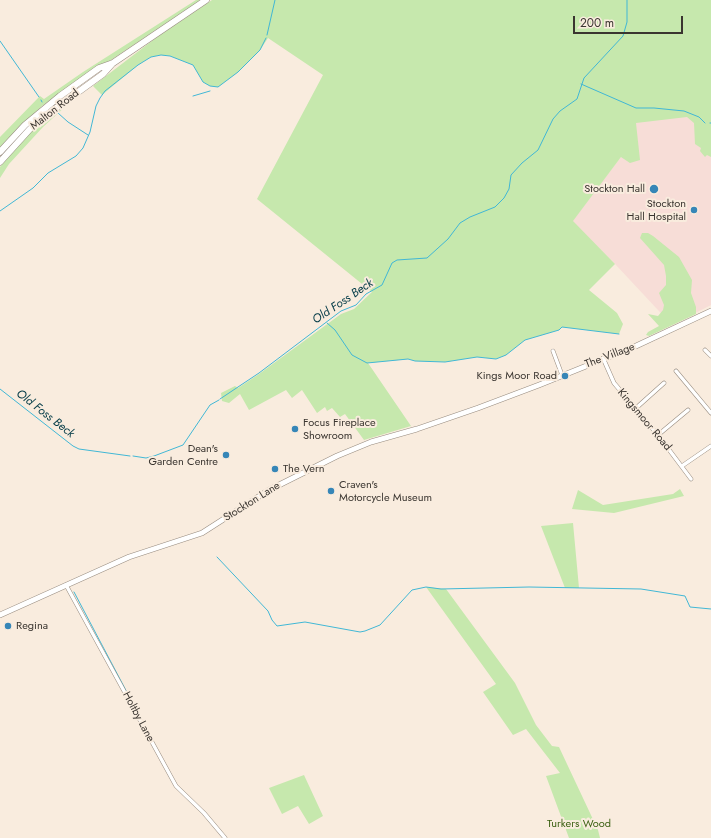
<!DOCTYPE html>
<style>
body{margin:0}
#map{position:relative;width:711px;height:838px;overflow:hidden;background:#f9ecde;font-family:Jost,sans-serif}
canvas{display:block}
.scale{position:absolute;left:573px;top:16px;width:110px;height:18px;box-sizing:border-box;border:2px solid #3a3530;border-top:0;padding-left:5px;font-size:12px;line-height:14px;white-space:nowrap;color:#3a3530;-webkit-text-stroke:3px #f9ecde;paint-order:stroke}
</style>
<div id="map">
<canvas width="711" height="838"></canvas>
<div class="scale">200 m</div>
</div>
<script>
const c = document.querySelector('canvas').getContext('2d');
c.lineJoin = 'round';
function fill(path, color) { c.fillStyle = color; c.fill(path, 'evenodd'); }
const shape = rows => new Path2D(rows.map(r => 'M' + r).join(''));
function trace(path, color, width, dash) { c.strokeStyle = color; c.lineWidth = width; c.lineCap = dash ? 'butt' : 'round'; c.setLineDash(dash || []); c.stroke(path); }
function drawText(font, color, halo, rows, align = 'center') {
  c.font = font + ' Jost,sans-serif'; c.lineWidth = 4; c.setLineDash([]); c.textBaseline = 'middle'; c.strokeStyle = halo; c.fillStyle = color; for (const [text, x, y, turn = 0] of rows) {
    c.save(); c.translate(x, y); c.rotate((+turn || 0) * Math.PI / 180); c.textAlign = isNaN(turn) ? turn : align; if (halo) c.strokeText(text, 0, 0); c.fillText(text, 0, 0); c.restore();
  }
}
fill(shape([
 [617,106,693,115,711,133,711,305,672,325,615,264,572,221,621,157]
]), '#f7ddd7');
fill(shape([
 [196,0,201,0,42,106,0,148,0,137,39,97,40,96,44,99,83,72],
 [212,0,711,0,711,157,707,155,705,157,700,151,701,148,695,144,694,123,687,117,636,123,640,160,630,163,621,157,573,221,615,264,589,290,617,313,623,324,619,334,562,327,559,330,525,340,506,355,496,359,477,357,445,362,415,361,408,359,368,363,411,426,364,440,345,414,340,417,332,408,327,411,325,407,317,413,302,390,292,398,286,390,249,410,240,394,229,403,222,401,221,393,235,386,238,388,259,374,341,314,354,309,372,292,257,199,323,75,268,38,260,50,238,72,218,87,210,86,203,82,193,65,170,56,161,55,151,57,138,65,102,95,93,86,157,37],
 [78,95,43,127,9,164,0,178,0,167,12,152,32,131],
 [642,233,648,233,653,236,679,257,692,280,691,293,696,307,696,314,649,336,646,335,648,332,659,326,648,314,658,316,663,310,664,305,659,293,666,285,666,276,664,265,640,238],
 [680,489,684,496,614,513,572,509,578,490,603,505,673,494],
 [573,523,579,588,565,588,541,526],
 [426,587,446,589,515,683,536,725,552,746,559,747,598,830,600,838,569,838,546,776,560,773,526,729,513,735,483,692,496,684],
 [304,775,323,816,309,824,298,806,282,814,269,788]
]), '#c6e8ad');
trace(shape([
 [267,35,275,0],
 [0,41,39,97],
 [581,84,636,108,654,108,684,111,699,117,705,123],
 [193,96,210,91],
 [41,100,42,102],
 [58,113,68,122,88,135],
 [710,123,711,123],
 [0,211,33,188,48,173,76,156,83,148,90,132,96,106,100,98,105,91,138,65,151,57,161,55,170,56,193,65,203,82,210,86,218,87,238,72,260,50,266,38],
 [327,323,335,330,352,355,367,363,408,359,415,361,445,362,477,357,496,359,506,355,525,340,559,330,562,327,619,334],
 [0,389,73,446,79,449,130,456],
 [220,399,259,373,341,311,356,305,366,294,382,285,392,263,397,260,427,258,448,239,460,223,470,217,495,207,504,198,509,189,511,175,522,163,538,150,553,119,560,111,577,99,584,78,623,36,627,22,627,0],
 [133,456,146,458,154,456,183,445,210,405,219,400],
 [217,557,268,611,272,620,277,626,305,622,360,632,365,631,380,625,412,590,426,587,441,589,529,587,641,589,685,596,690,607,711,609],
 [74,592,140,717]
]), '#41b7d5', 1);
const street = shape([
 [705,350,711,356],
 [553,351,562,375],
 [603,358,614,383,658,435,691,479],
 [676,371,711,413],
 [635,409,664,383],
 [658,435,688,410],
 [682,466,711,446],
 [66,585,176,786,204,813,225,838]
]);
const secondary = shape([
 [0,615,129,557,202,533,269,490,337,456,371,442,417,429,478,408,539,385,636,346,711,311]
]);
const highway = shape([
 [0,152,25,125,60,96,99,68,113,63,206,0],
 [0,162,30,129,48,114,103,74,112,64]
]);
trace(street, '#978b7f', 4.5);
trace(secondary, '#978b7f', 6);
trace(highway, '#978b7f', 7);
trace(street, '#fff', 3.5);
trace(secondary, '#fff', 5);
trace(highway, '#fff', 6);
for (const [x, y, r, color] of [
 [654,189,5,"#3686b7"],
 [694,210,4,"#3686b7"],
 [565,376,4,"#3686b7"],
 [295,429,4,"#3686b7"],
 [226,455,4,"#3686b7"],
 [275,469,4,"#3686b7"],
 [331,491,4,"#3686b7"],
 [8,626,4,"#3686b7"]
]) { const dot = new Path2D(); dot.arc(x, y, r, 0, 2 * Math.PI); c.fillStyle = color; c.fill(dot); trace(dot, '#f9ecde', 1.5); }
drawText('11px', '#3a3530', '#f9ecde', [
 ["Malton Road",55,110,-38],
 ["The Village",610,356,-21],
 ["Kingsmoor Road",644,420,50],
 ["Stockton Lane",252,502,-32],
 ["Holtby Lane",138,717,62]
]);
drawText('11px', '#3a3530', '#f9ecde', [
 ["Stockton Hall",645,189],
 ["Stockton",686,204],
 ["Hall Hospital",686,217],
 ["Kings Moor Road",557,376],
 ["Focus Fireplace",303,423,"left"],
 ["Showroom",303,436,"left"],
 ["Dean's",218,449],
 ["Garden Centre",218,462],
 ["The Vern",283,469,"left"],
 ["Craven's",339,485,"left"],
 ["Motorcycle Museum",339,498,"left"],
 ["Regina",16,626,"left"]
], 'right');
drawText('11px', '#3a5f11', '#f9ecde', [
 ["Turkers Wood",579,824]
]);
drawText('italic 12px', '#053c48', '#f9ecde', [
 ["Old Foss Beck",343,302,-34],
 ["Old Foss Beck",45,414,38]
]);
</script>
